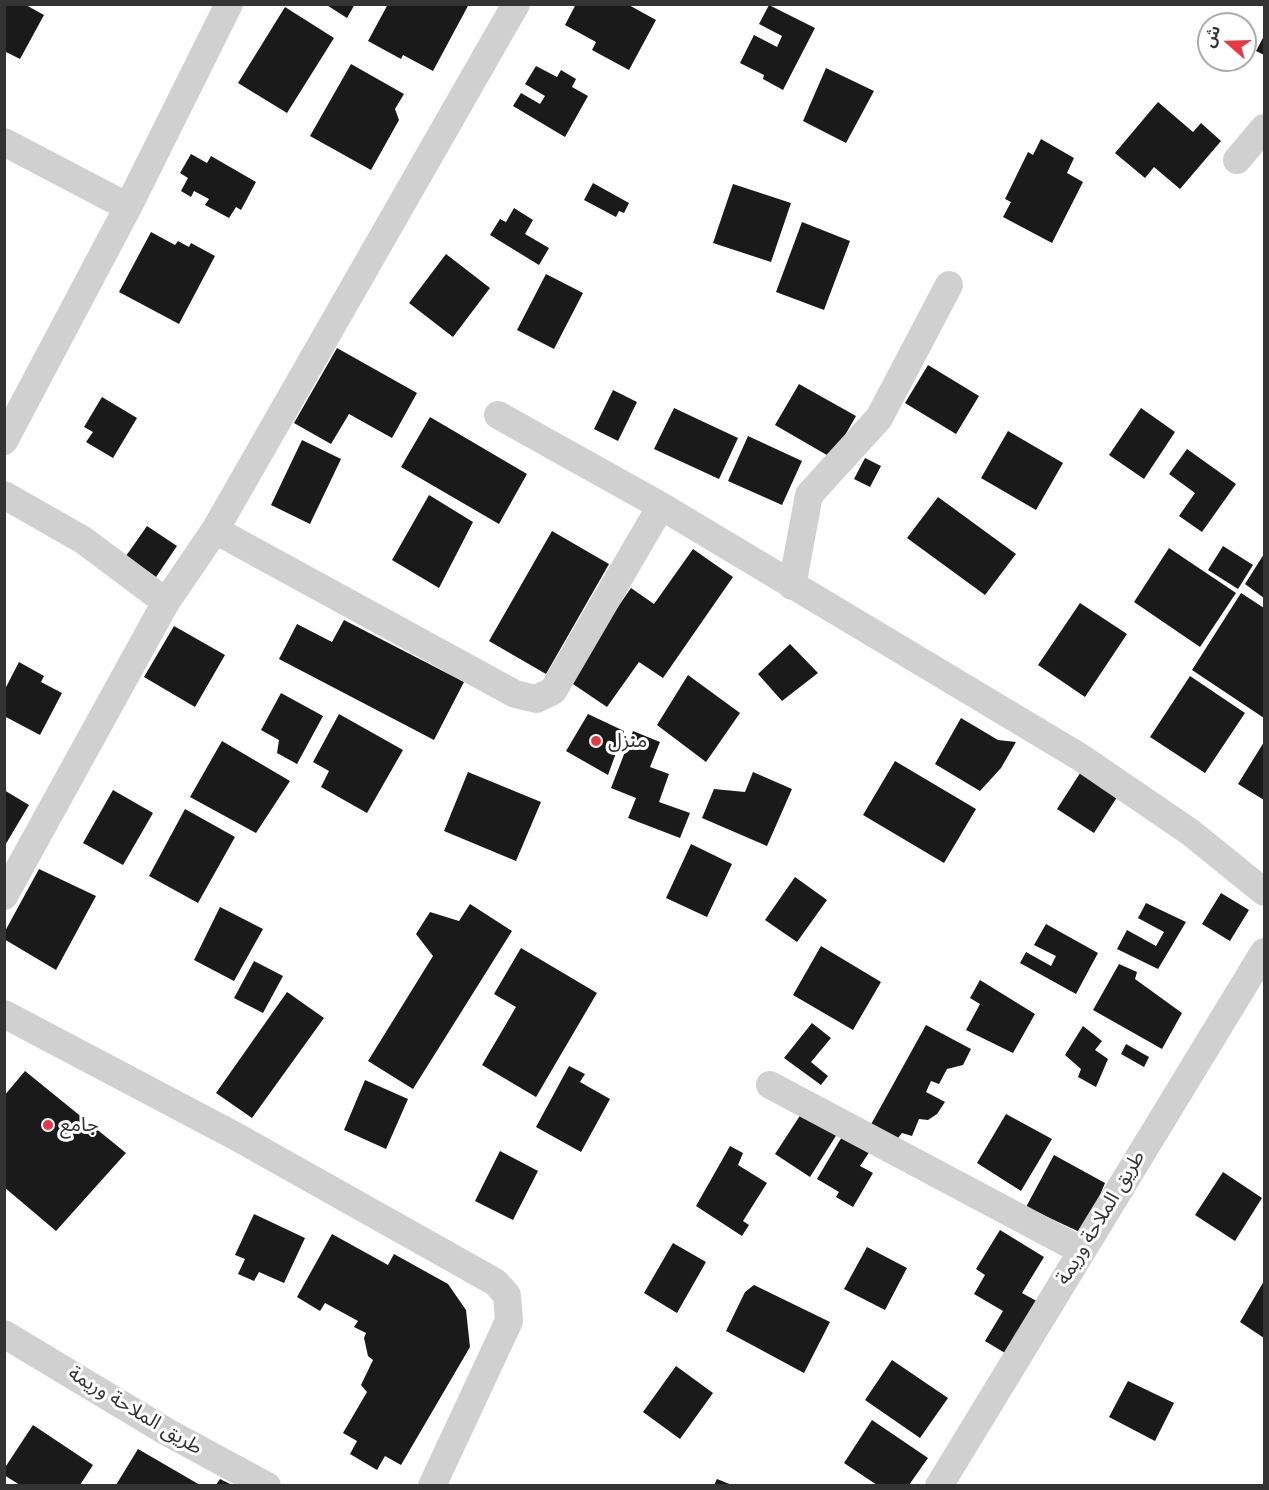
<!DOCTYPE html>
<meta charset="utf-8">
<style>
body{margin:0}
#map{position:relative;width:1269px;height:1490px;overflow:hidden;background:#fff;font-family:Helvetica,"Noto Sans Arabic",sans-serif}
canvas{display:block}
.frame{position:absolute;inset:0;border:6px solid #333;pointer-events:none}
.north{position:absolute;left:1197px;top:12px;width:60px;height:60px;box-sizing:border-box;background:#fff;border:2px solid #adadad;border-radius:50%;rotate:290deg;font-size:16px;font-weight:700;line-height:24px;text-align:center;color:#333}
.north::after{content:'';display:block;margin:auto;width:21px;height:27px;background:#e63946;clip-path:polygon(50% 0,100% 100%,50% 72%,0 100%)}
</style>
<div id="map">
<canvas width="1269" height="1490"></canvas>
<div class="frame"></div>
<div class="north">ش</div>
</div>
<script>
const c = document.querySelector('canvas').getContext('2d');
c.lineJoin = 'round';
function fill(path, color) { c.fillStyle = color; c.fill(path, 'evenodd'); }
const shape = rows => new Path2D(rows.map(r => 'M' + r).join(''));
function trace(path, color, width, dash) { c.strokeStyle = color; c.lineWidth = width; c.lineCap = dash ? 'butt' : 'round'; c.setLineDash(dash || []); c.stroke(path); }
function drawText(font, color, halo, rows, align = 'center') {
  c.font = font + ' Helvetica,"Noto Sans Arabic",sans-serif'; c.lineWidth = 6; c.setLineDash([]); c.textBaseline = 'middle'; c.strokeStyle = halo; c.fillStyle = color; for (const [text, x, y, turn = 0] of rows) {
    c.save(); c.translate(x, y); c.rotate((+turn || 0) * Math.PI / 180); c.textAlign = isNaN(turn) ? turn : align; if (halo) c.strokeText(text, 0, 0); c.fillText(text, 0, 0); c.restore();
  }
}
fill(shape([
 [4,4,24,4,44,15,20,59,4,51],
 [325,4,355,4,347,18],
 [388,4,469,4,433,71,403,55,401,59,368,41],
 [576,4,627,4,656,20,629,70,592,50,596,42,565,25],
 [769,5,815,28,783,90,763,79,764,75,740,63,754,35,777,47,782,36,759,24],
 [285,7,334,38,287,113,238,83],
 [1264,36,1264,55,1256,51],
 [351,64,404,94,395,109,399,120,371,170,310,136],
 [536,66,557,77,561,70,576,79,572,87,588,96,565,137,513,106,521,93,540,104,545,96,525,84],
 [826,68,874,91,846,143,803,121],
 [1158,102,1193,132,1201,123,1221,141,1180,189,1154,167,1145,178,1115,153],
 [1041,139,1074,158,1067,173,1083,182,1052,243,1003,217,1011,202,1005,199,1028,152,1033,155],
 [191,154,207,163,211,156,256,182,241,210,236,207,229,218,205,205,209,199,194,191,191,197,181,191,188,178,180,173],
 [593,183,629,203,624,213,619,211,616,217,584,200],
 [733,184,791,203,771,262,713,243],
 [514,208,533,220,525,234,549,248,539,265,490,235,500,219,506,222],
 [802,222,850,241,824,310,776,292],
 [151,232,175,245,178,241,189,247,191,243,215,256,179,324,119,292],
 [446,254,490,288,453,337,409,303],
 [546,274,583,293,554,349,517,330],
 [337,348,417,393,392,438,349,414,331,444,294,423],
 [928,365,979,396,956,434,905,403],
 [799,384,856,416,832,458,775,425],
 [613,390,637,402,618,441,594,429],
 [102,397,137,418,113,458,86,442,93,432,84,427],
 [674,408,738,438,719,479,654,449],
 [1141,408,1175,432,1144,479,1109,455],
 [430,417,527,474,499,524,401,467],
 [1008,431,1063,463,1036,510,981,478],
 [748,436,802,461,782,505,728,481],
 [302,440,341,459,310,524,271,505],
 [1187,449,1236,484,1202,532,1179,516,1195,493,1169,474],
 [865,458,881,466,870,487,854,479],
 [429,495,473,522,439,588,392,560],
 [938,497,1016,554,985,595,907,538],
 [147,526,177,546,156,577,126,556],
 [552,531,609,564,546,674,489,641],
 [1223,546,1253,565,1238,589,1208,570],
 [1169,548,1236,593,1200,647,1134,602],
 [693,549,733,577,663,678,639,662,607,707,567,680,631,588,654,604],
 [1264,554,1264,598,1245,584],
 [1241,593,1264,608,1264,718,1192,670],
 [1080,603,1127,634,1085,697,1038,665],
 [344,620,464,682,434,740,279,659,297,624,332,642],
 [174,626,225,655,195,707,144,677],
 [790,644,818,673,782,701,758,674],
 [19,662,44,676,41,682,62,693,40,735,4,716,4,691],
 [688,675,740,713,706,762,657,725],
 [1190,676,1245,713,1205,773,1150,737],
 [281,693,323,716,297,764,277,753,279,740,261,730],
 [339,714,403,750,367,813,321,787,329,771,313,762],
 [588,714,624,731,608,775,566,751],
 [961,718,998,740,1016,742,1001,768,980,791,935,764],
 [633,731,660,742,650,767,669,774,659,802,690,813,680,838,628,818,636,798,611,788],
 [222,741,290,781,256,833,190,797],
 [1264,742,1264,800,1238,784],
 [895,761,976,809,944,863,863,815],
 [1084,767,1121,791,1094,833,1057,809],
 [468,772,541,802,516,861,444,831],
 [753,772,792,789,767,846,702,818,714,789,745,792],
 [4,790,29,805,4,847],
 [113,790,153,813,123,865,83,843],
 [185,809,235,837,198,903,149,876],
 [691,844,732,864,707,917,666,898],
 [39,869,96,896,56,970,4,939,4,933],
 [795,877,827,900,797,942,765,920],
 [1221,893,1249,910,1230,941,1202,924],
 [1146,903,1186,922,1158,969,1117,949,1127,930,1156,946,1164,932,1138,918],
 [470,904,512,931,413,1089,368,1061,433,956,416,934,430,912,459,921],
 [220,907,263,929,234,981,194,960],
 [1046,924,1098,953,1076,994,1020,963,1026,952,1051,966,1056,956,1034,945],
 [821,946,881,982,853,1030,793,995],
 [521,948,597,993,536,1097,482,1065,516,1007,494,994],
 [254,961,283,976,263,1013,234,998],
 [1119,964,1137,972,1135,979,1182,1013,1162,1049,1093,1010],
 [980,980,1035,1014,1013,1053,966,1030,980,1004,970,998],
 [287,992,324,1018,252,1118,216,1093],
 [812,1023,831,1038,811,1062,828,1076,821,1085,784,1058],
 [926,1025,971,1049,963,1065,947,1069,939,1084,931,1081,926,1092,945,1102,937,1114,928,1120,919,1119,912,1136,902,1133,894,1143,869,1128],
 [1083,1026,1102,1041,1095,1050,1108,1059,1096,1087,1078,1077,1081,1069,1065,1055],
 [1126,1044,1149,1057,1144,1067,1121,1054],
 [569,1066,585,1074,580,1082,610,1099,581,1152,536,1127],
 [25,1071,126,1153,56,1231,4,1187,4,1096],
 [365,1080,408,1099,386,1149,344,1130],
 [805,1108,839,1131,810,1177,775,1154],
 [1006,1114,1052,1139,1021,1191,977,1163],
 [843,1135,870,1151,860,1166,873,1173,853,1207,836,1197,839,1192,817,1179],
 [730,1146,743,1153,738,1165,767,1183,743,1221,749,1225,742,1236,696,1206],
 [500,1151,538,1171,513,1220,475,1201],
 [1054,1155,1105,1183,1084,1234,1026,1207],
 [1223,1172,1262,1198,1235,1241,1195,1215],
 [254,1214,305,1238,284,1283,259,1272,254,1281,238,1274,245,1259,235,1255],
 [1000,1230,1044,1257,1022,1293,1042,1304,1015,1359,985,1341,1003,1311,974,1294,985,1275,976,1269],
 [332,1234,388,1265,394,1254,448,1284,466,1310,470,1347,401,1465,385,1456,377,1470,350,1454,357,1441,343,1433,367,1392,361,1385,373,1360,368,1356,364,1338,366,1333,354,1327,358,1321,325,1303,320,1311,297,1297],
 [673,1243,706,1262,677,1313,644,1293],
 [867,1247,907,1268,885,1310,844,1289],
 [1264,1281,1264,1338,1240,1322],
 [754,1285,830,1322,804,1373,726,1331,745,1292],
 [892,1360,948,1398,920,1438,865,1400],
 [676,1366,713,1393,680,1439,643,1412],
 [1128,1381,1174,1403,1155,1441,1109,1417],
 [872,1420,928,1458,909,1485,877,1485,844,1463],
 [33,1425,93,1465,80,1485,20,1485,4,1475,4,1469],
 [138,1449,200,1485,116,1485],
 [220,1479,232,1485,216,1485],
 [717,1479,732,1485,714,1485]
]), '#1a1a1a');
trace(shape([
 [4,142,128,207],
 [1237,160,1264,128],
 [498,415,661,506,1080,757,1190,832,1264,892],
 [4,441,128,207,229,4],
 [4,495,83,540,166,602],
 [215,530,515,694,536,699,553,691,661,506],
 [792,586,809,495,879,418,949,285],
 [4,896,166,602,215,530,516,4],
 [4,1014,237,1137,495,1282,507,1295,509,1321,432,1486],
 [770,1085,1082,1251],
 [4,1334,167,1432,267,1486],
 [939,1486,1264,952]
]), '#d0d0d0', 28);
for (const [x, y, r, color] of [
 [596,741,6,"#e63946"],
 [48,1125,6,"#e63946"]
]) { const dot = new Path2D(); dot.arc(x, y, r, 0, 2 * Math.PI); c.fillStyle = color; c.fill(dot); trace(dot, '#fff', 2); }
drawText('20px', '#333', '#fff', [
 ["منزل",608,741],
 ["جامع",60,1125]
], 'left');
drawText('20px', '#333', '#fff', [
 ["طريق الملاحة وريمة",1101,1218,-59],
 ["طريق الملاحة وريمة",135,1411,31]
]);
</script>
